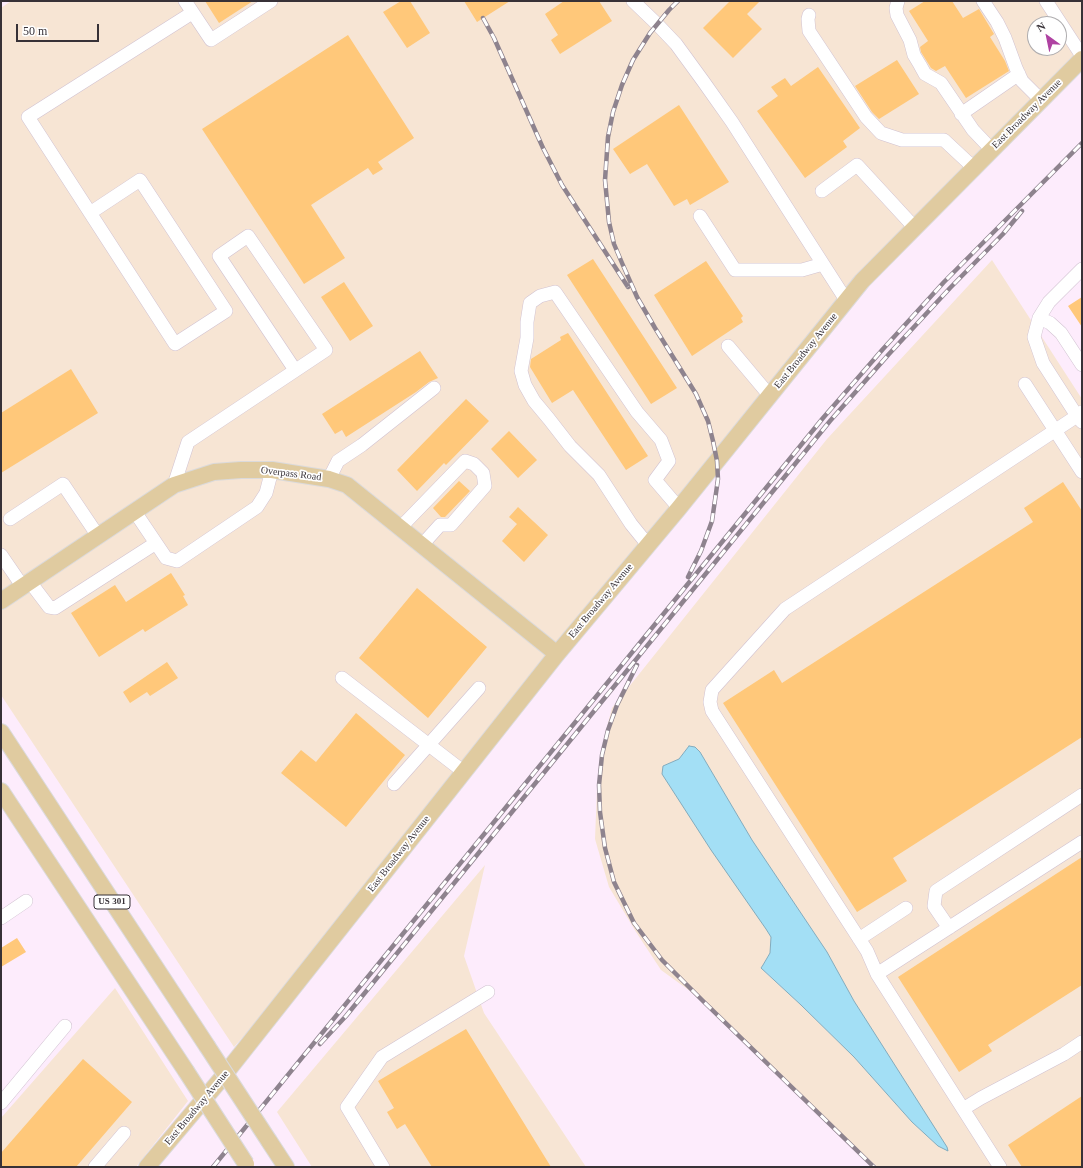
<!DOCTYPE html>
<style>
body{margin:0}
#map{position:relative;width:1083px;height:1168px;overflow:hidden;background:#fdecfc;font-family:"Times New Roman",serif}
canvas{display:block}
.frame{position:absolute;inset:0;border:2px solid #373137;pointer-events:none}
.north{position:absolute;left:1027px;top:16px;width:40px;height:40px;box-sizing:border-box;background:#fff;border:1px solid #afadaf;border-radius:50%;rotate:327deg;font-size:11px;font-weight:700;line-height:16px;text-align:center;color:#373137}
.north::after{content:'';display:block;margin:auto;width:14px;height:18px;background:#af42a2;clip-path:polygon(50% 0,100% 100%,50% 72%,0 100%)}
.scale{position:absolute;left:16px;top:24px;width:83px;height:18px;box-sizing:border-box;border:2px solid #373137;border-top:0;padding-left:5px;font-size:12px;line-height:14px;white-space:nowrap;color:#373137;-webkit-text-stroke:3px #fff;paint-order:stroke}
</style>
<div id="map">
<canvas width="1083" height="1168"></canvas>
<div class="frame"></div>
<div class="north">N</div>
<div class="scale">50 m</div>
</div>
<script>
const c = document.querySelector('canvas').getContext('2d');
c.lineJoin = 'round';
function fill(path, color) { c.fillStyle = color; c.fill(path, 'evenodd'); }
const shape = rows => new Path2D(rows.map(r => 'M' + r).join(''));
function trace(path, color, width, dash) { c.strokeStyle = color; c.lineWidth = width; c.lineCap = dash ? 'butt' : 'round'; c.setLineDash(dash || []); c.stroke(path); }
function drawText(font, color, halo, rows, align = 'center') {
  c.font = font + ' "Times New Roman",serif'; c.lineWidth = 3.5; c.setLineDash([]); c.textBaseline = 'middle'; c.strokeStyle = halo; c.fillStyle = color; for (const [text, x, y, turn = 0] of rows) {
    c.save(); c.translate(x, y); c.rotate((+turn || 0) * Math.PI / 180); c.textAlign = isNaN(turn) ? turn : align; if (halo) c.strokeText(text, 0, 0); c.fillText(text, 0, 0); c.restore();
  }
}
fill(shape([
 [11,1,1082,1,1082,50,765,391,556,646,350,481,212,466,1,594,1,8],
 [1035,24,1059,24,1059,48,1035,48],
 [992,260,1082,399,1082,1167,877,1167,690,991,661,970,636,932,609,887,595,839,597,789,605,735,612,708,827,439],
 [689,746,700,752,752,840,827,952,854,1001,900,1074,938,1146,912,1122,854,1057,801,1005,767,974,761,968,763,965,770,953,771,937,766,928,712,850,662,774,663,766,679,759],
 [242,476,298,479,344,491,549,655,263,1015,234,1047,1,695,1,609,177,491,216,479],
 [485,865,464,956,484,1013,586,1167,312,1167,277,1112],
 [115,988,188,1101,136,1167,1,1167,1,1118]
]), '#f7e5d4');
const water = shape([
 [689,746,695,747,700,752,752,840,827,952,854,1001,947,1147,948,1151,938,1146,912,1122,854,1057,801,1005,761,968,763,965,770,953,771,937,766,929,711,850,662,774,663,766,679,759,689,746]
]);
fill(water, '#a3dff5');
trace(water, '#83abbc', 1);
fill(shape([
 [205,1,253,1,219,23],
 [401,1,410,1,430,33,407,48,383,12],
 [464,1,510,1,477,22],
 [564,1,599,1,612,21,560,54,551,40,558,35,545,14],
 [730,1,760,1,747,14,762,29,733,58,703,28],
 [925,1,952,1,963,18,979,9,994,34,990,37,1005,61,1009,71,966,98,945,66,936,71,931,68,921,52,920,47,928,41,909,11],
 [348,35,414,138,378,162,383,169,373,175,368,168,311,205,345,258,304,284,202,129],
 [897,60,919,94,879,119,872,112,855,86],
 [818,67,860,128,843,141,847,147,805,178,757,111,778,96,771,87,785,78,791,86],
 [679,105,729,182,690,205,687,199,674,206,647,164,630,174,613,149],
 [593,259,677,388,651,404,567,275],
 [706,261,743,316,741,318,743,322,692,356,654,295],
 [344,282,373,326,350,341,321,297],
 [1082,297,1082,327,1068,306],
 [568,333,648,456,626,470,573,390,552,403,530,367,531,359,561,340,560,337],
 [420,351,438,378,429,382,416,392,346,437,342,430,335,434,322,414],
 [71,369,98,413,1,473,1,413],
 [466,399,489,421,446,465,444,463,417,491,397,470],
 [509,431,537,460,518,478,491,449],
 [459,481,470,491,445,517,441,517,433,508],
 [1063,482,1082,511,1082,737,893,858,907,881,857,912,723,703,774,670,782,683,1033,522,1024,508],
 [518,507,548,535,524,562,502,541,517,524,509,517],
 [171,573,185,595,183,596,188,605,145,632,143,629,99,657,71,613,115,585,126,602],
 [417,588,487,647,428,718,359,658],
 [167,662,178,678,150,696,147,692,130,703,123,692],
 [356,713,405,755,346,827,281,773,301,750,316,762],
 [1082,857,1082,985,988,1045,992,1051,959,1072,898,977],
 [17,938,26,952,1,967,1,948],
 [466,1029,551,1167,432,1167,405,1124,397,1129,387,1112,394,1108,378,1081],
 [83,1059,132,1102,76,1167,1,1167,1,1153],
 [1082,1096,1082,1167,1022,1167,1008,1145]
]), '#ffc87a');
const minor = shape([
 [185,1,211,40,271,1],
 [633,1,657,24,676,44,703,81,732,122,846,300],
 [898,1,896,8,897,15,910,40,914,55,920,65,925,74,941,83,973,130,992,150],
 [983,1,997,22,1005,38,1016,68,1022,81,1041,100],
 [1046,1,1082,56],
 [809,15,808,19,809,31,866,117,881,133,902,140,944,140,974,168],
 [961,114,1019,74],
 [822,191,857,165,915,228],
 [90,213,140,180,226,311,175,344,28,117,192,13],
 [700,216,735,270,802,270,823,264],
 [1082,269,1049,302,1039,318,1034,337,1043,363,1077,416,1082,412],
 [1039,318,1050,323,1061,333,1082,365],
 [728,346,770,396],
 [1025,384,1082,472],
 [329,479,338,461,362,445,434,388],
 [174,485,188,442,326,350,248,236,219,256,295,370],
 [135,512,166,558,177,561,257,507,266,493,272,470],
 [10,519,63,484,98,536],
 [400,528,465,461,474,464,483,473,485,486,451,525,440,525,422,545],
 [648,545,631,524,599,475,570,446,549,419,534,401,525,385,521,371,527,338,527,322,530,303,540,296,555,292,637,412,661,440,669,461,655,480,679,508],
 [1,555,23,587],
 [30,582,49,607,55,608,156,543],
 [342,678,464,772],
 [394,784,479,688],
 [1,918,26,901],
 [949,928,934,906,936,891,1082,795],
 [859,939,906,908],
 [877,974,1082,842],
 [1,1103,65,1026],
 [963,1109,981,1098,1064,1054,1082,1042],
 [95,1167,124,1133],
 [383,1167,347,1107,382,1057,488,992],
 [1000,1167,877,974,867,951,712,711,710,702,712,690,785,609,1077,416,1082,422]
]);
const major = shape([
 [1,601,174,485,214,472,241,470,272,470,329,479,347,485,557,654],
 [1,732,207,1046],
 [1,791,186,1071],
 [269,1141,286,1167],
 [147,1167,221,1079,557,654,679,508,862,281,1082,59]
]);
trace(minor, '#d1c2d1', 14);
trace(major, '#dbdadb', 18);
trace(minor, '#fff', 13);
trace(major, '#e0cba0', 16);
const rail = shape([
 [678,1,669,10,650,33,633,60,622,85,613,112,608,137,605,180,609,222,614,244,622,263,637,297,655,328,696,394,708,421,713,441,717,461,718,479,712,521,701,551,688,577],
 [483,18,494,38,543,148,562,185,628,287],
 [637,665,617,705,608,730,602,755,599,785,600,812,605,848,614,882,634,923,662,960,703,1001,874,1167],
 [320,1044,346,1016,830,421,889,354,950,288,1003,234,1022,211],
 [213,1167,823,418,883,349,944,282,1082,143]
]);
trace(rail, '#8e838e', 4.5);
trace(rail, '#fff', 3, [9]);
const majorBridge = shape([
 [207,1046,269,1141],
 [186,1071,246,1164]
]);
trace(majorBridge, '#dbdadb', 18, []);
trace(majorBridge, '#e0cba0', 16);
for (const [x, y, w] of [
 [112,902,36]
]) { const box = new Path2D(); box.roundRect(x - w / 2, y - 7, w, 14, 3); c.fillStyle = '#fff'; c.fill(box); trace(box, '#373137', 1); }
drawText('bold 9px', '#373137', null, [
 ["US 301",112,902]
]);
drawText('10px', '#373137', '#fff', [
 ["East Broadway Avenue",1027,114,-45],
 ["East Broadway Avenue",806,351,-51],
 ["Overpass Road",291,474,7],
 ["East Broadway Avenue",601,601,-50],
 ["East Broadway Avenue",399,854,-52],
 ["East Broadway Avenue",197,1108,-50]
]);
</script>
